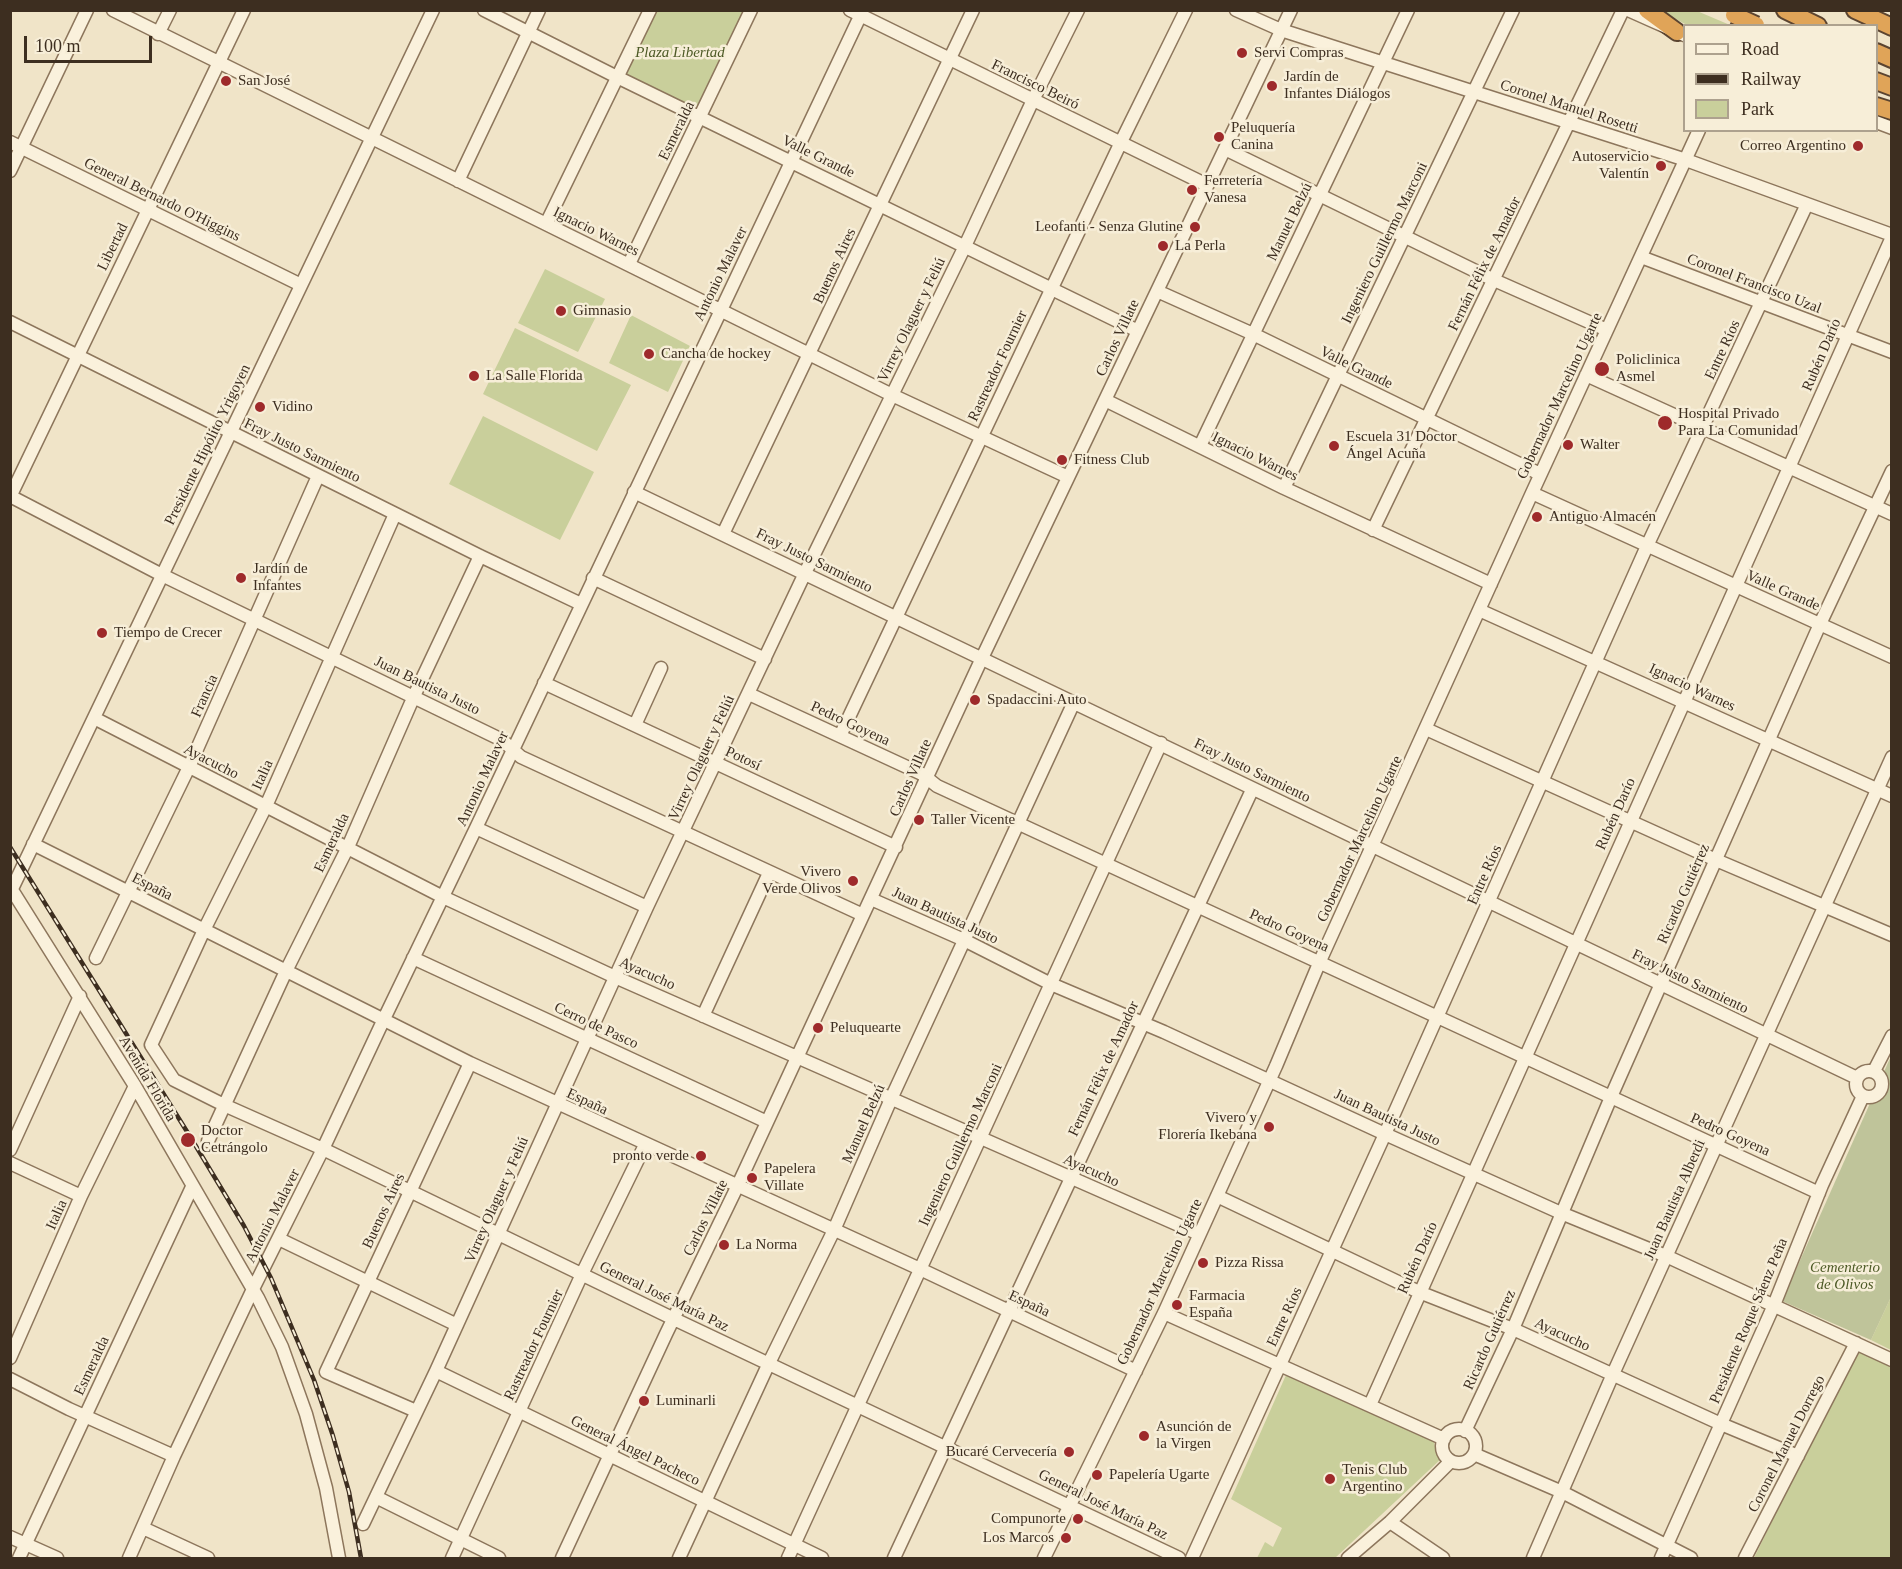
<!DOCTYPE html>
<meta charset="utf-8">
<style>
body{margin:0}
#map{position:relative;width:1902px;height:1569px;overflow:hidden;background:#f0e4c8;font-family:Georgia,serif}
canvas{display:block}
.frame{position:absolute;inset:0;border:12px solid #3d2e20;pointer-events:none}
.legend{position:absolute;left:1683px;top:24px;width:195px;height:108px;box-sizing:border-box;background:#f7eed8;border:2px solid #ada18e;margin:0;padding:8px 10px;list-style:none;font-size:18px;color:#3d2e20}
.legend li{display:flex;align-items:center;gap:12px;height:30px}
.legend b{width:30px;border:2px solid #ada18e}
.scale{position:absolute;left:24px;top:36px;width:128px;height:27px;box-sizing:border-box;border:3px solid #3d2e20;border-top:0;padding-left:8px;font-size:18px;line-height:21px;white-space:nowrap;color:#3d2e20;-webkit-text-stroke:4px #f7eed8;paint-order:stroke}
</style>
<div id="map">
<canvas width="1902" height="1569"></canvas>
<div class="frame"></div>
<ul class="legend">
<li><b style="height:8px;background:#faf1dc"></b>Road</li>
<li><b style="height:8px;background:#3d2e20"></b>Railway</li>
<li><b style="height:16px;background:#c9cf9b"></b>Park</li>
</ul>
<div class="scale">100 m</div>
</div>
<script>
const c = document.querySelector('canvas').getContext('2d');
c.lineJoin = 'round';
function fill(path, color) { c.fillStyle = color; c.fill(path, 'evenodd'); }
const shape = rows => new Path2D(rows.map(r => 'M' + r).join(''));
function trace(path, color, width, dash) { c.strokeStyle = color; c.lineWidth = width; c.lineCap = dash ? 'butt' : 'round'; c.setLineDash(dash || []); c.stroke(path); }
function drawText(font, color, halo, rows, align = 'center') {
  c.font = font + ' Georgia,serif'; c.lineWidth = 5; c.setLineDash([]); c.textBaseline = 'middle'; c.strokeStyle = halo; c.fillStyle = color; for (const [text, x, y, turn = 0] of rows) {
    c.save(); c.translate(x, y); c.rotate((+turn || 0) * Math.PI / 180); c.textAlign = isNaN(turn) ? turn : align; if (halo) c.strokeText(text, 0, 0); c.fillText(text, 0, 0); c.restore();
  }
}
fill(shape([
 [653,11,747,11,699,110,623,73],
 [1660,11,1697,11,1730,25,1687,25],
 [545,269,605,299,578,352,518,323],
 [631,315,690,346,668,392,609,363],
 [515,328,631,385,597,451,483,394],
 [483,416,594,472,560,540,449,484],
 [1891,1297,1891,1350,1871,1340],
 [1856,1350,1891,1367,1891,1558,1754,1558],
 [1286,1375,1434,1441,1435,1448,1442,1458,1335,1558,1257,1558,1265,1542,1273,1547,1282,1528,1231,1499]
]), '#c9cf9b');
fill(shape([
 [1891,1056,1891,1297,1871,1340,1782,1301]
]), '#bfc49a');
const minor = shape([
 [113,10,892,395,1068,477],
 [484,10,617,77,1138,331],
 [850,10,1207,185],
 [1236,10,1281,30,1686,160,1892,235],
 [1628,10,1684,35],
 [158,34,170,10],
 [1876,122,1892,128],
 [10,142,301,285],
 [1225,149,1494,280,1607,330],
 [10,171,87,10],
 [458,181,539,10],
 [546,224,650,10],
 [1641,257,1892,352],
 [629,264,751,10],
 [1157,291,1253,334,1540,474],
 [10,322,480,556,581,604],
 [1586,375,1892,514],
 [1105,400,1284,488,1491,584],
 [1200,446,1408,10],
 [1284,488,1513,10],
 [634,492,1857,1078],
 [1532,493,1892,657],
 [10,496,162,575,502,740,521,757,863,915],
 [10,497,244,10],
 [395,514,266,806,204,930,151,1045,174,1080,224,1105,323,1149,674,1319,1179,1558],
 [1373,530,1623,10],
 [723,534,973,10],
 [593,578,765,659],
 [1479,610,1892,796],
 [544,683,896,847],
 [749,694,922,774,937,786,1819,1193],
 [94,718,443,897,615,977,1199,1234],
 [635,725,661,668],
 [1426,729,1716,860,1892,935],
 [840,736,1121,142,1186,10],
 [476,828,647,907],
 [33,844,470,1063,920,1269,1136,1371],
 [12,890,135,1086,258,1298,282,1347,306,1414,326,1488,339,1558],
 [10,893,433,10],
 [871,899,964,940,1051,984,1164,1032,1385,1134,1561,1213,1666,1256,1892,1360],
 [96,958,189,767,318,476],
 [413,958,767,1122],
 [703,1016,769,873],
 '1856 1084a13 13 0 1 1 26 0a13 13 0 1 1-26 0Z',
 [1874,1071,1892,1036],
 [208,1141,286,971,348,847,414,696,480,556],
 [10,1150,80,996],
 [10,1163,81,1196],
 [1217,1196,1419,1292,1513,1329,1721,1424,1798,1456],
 [279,1239,457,1325],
 [1164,1313,1444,1439],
 [10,1358,81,1196,135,1086],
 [436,1371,822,1558],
 [10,1379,69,1409,174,1456],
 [1370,1405,1892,237],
 [416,1411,326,1372,470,1063],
 '1442 1446a17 17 0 1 1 34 0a17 17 0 1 1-34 0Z',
 [1465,1431,1513,1329,1614,1090,1820,624,1892,471],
 [1474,1454,1562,1492,1691,1558],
 [376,1497,499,1558],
 [1390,1522,1443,1558],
 [363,1524,436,1371,647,907,805,573,965,246,1033,100,1078,10],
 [143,1528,208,1558],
 [10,1537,57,1558],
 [19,1558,192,1187],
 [129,1558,174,1456,253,1289,323,1149,383,1021,476,828,863,10],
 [452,1558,582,1274,645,1145],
 [562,1558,666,1334,738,1185,982,658,1291,10],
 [679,1558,769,1363,834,1230,891,1099,1074,702],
 [788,1558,1161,743],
 [894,1558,1252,790],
 [1044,1558,1164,1313,1276,1066,1320,961,1532,493,1699,130],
 [1192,1558,1385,1134,1647,546,1807,204],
 [1348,1558,1390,1522,1451,1461],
 [1533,1558,1613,1374,1892,757],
 [1661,1558,1774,1305,1822,1185,1863,1096],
 [1745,1558,1856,1343]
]);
const highway = shape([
 [1647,10,1677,32],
 [1785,10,1818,26],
 [1855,10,1892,27],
 [1876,52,1892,59],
 [1876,81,1892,87],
 [1876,106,1892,111]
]);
trace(minor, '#8d765c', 15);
trace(highway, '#5b4430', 20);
trace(minor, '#faf1dc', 12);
trace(highway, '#e0a458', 16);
const rail = shape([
 [10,847,191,1138,244,1226,271,1278,314,1380,333,1436,349,1492,361,1558]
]);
trace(rail, '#3d2e20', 4.5);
trace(rail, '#f7eed8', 2, [7]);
const highwayBridge = shape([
 [1734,15,1756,25]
]);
trace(highwayBridge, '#5b4430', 20, []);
trace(highwayBridge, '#e0a458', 16);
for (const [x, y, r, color] of [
 [1242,53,6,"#9e2a2b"],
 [226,81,6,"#9e2a2b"],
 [1272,86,6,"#9e2a2b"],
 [1219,137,6,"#9e2a2b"],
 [1858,146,6,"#9e2a2b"],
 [1661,166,6,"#9e2a2b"],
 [1192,190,6,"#9e2a2b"],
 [1195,227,6,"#9e2a2b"],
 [1163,246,6,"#9e2a2b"],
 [561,311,6,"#9e2a2b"],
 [649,354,6,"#9e2a2b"],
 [1602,369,8,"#9e2a2b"],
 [474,376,6,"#9e2a2b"],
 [260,407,6,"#9e2a2b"],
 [1665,423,8,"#9e2a2b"],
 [1568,445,6,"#9e2a2b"],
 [1334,446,6,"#9e2a2b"],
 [1062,460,6,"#9e2a2b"],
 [1537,517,6,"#9e2a2b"],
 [241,578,6,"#9e2a2b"],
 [102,633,6,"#9e2a2b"],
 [975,700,6,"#9e2a2b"],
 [919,820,6,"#9e2a2b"],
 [853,881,6,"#9e2a2b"],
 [818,1028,6,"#9e2a2b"],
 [1269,1127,6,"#9e2a2b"],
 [188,1140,8,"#9e2a2b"],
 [701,1156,6,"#9e2a2b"],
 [752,1178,6,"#9e2a2b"],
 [724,1245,6,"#9e2a2b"],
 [1203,1263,6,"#9e2a2b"],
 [1177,1305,6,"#9e2a2b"],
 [644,1401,6,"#9e2a2b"],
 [1144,1436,6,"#9e2a2b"],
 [1069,1452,6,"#9e2a2b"],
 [1097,1475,6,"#9e2a2b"],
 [1330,1479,6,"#9e2a2b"],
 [1078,1519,6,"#9e2a2b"],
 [1066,1538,6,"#9e2a2b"]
]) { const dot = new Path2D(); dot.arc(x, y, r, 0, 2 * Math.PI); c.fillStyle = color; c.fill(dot); trace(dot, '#f7eed8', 2); }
drawText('italic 15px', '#4d5a26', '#f7eed8', [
 ["Plaza Libertad",680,53],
 ["Cementerio",1845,1268],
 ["de Olivos",1845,1285]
]);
drawText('15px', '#3d2e20', '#f7eed8', [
 ["Servi Compras",1254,53],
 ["Jardín de",1284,77],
 ["Infantes Diálogos",1284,94],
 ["San José",238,81],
 ["Peluquería",1231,128],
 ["Canina",1231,145],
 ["Correo Argentino",1846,146,"right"],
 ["Autoservicio",1649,157,"right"],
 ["Valentín",1649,174,"right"],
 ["Ferretería",1204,181],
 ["Vanesa",1204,198],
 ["Leofanti - Senza Glutine",1183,227,"right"],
 ["La Perla",1175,246],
 ["Gimnasio",573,311],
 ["Cancha de hockey",661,354],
 ["Policlinica",1616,360],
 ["Asmel",1616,377],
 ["La Salle Florida",486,376],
 ["Vidino",272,407],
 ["Hospital Privado",1678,414],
 ["Para La Comunidad",1678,431],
 ["Escuela 31 Doctor",1346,437],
 ["Ángel Acuña",1346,454],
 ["Walter",1580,445],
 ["Fitness Club",1074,460],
 ["Antiguo Almacén",1549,517],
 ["Jardín de",253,569],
 ["Infantes",253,586],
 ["Tiempo de Crecer",114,633],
 ["Spadaccini Auto",987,700],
 ["Taller Vicente",931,820],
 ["Vivero",841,872,"right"],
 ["Verde Olivos",841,889,"right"],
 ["Peluquearte",830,1028],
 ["Vivero y",1257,1118,"right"],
 ["Florería Ikebana",1257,1135,"right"],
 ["Doctor",201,1131],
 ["Cetrángolo",201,1148],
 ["pronto verde",689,1156,"right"],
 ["Papelera",764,1169],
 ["Villate",764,1186],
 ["La Norma",736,1245],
 ["Pizza Rissa",1215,1263],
 ["Farmacia",1189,1296],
 ["España",1189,1313],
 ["Luminarli",656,1401],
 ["Asunción de",1156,1427],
 ["la Virgen",1156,1444],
 ["Bucaré Cervecería",1057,1452,"right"],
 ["Tenis Club",1342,1470],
 ["Argentino",1342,1487],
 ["Papelería Ugarte",1109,1475],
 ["Compunorte",1066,1519,"right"],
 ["Los Marcos",1054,1538,"right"]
], 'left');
drawText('15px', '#3d2e20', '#f7eed8', [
 ["Francisco Beiró",1035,85,26],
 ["Coronel Manuel Rosetti",1569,107,18],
 ["Esmeralda",677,131,-64],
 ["Valle Grande",818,157,26],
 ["General Bernardo O'Higgins",162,200,26],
 ["Manuel Belzú",1290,222,-64],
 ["Ignacio Warnes",596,232,26],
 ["Ingeniero Guillermo Marconi",1385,243,-64],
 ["Libertad",113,247,-64],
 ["Fernán Félix de Amador",1485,264,-64],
 ["Buenos Aires",835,266,-65],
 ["Antonio Malaver",721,274,-64],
 ["Coronel Francisco Uzal",1754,284,21],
 ["Virrey Olaguer y Feliú",912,320,-64],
 ["Carlos Villate",1118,338,-65],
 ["Entre Ríos",1723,350,-65],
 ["Rubén Darío",1822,355,-67],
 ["Rastreador Fournier",998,366,-65],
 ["Valle Grande",1356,368,26],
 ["Gobernador Marcelino Ugarte",1560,396,-65],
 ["Presidente Hipólito Yrigoyen",208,445,-64],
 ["Fray Justo Sarmiento",302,451,26],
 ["Ignacio Warnes",1255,457,26],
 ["Fray Justo Sarmiento",814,561,26],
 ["Valle Grande",1783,591,24],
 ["Juan Bautista Justo",427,686,26],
 ["Ignacio Warnes",1692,688,25],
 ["Francia",205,696,-66],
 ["Pedro Goyena",850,724,25],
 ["Virrey Olaguer y Feliú",702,758,-65],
 ["Potosí",743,759,25],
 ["Ayacucho",211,762,27],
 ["Fray Justo Sarmiento",1252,771,26],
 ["Italia",263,775,-66],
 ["Carlos Villate",911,778,-66],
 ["Antonio Malaver",483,779,-65],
 ["Rubén Darío",1616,814,-66],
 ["Gobernador Marcelino Ugarte",1360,839,-65],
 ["Esmeralda",332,843,-65],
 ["Entre Ríos",1485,875,-66],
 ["España",152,887,27],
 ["Ricardo Gutiérrez",1684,894,-66],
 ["Juan Bautista Justo",945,916,25],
 ["Pedro Goyena",1289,931,24],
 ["Ayacucho",647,974,24],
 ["Fray Justo Sarmiento",1690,982,26],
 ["Cerro de Pasco",596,1026,25],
 ["Fernán Félix de Amador",1104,1069,-65],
 ["Avenida Florida",147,1079,59],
 ["España",587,1102,25],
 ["Juan Bautista Justo",1387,1118,25],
 ["Manuel Belzú",864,1124,-66],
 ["Pedro Goyena",1730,1135,24],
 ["Ingeniero Guillermo Marconi",961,1145,-65],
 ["Ayacucho",1091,1171,24],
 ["Virrey Olaguer y Feliú",497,1200,-66],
 ["Juan Bautista Alberdi",1675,1200,-66],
 ["Buenos Aires",384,1211,-65],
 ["Italia",57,1215,-66],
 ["Antonio Malaver",273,1216,-63],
 ["Carlos Villate",706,1218,-64],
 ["Rubén Darío",1418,1258,-66],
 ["Gobernador Marcelino Ugarte",1160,1282,-65],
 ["General José María Paz",664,1297,26],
 ["España",1029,1304,25],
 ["Entre Ríos",1285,1317,-65],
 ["Presidente Roque Sáenz Peña",1749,1321,-67],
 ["Ayacucho",1562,1335,25],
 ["Ricardo Gutiérrez",1490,1340,-66],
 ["Rastreador Fournier",534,1345,-65],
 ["Esmeralda",92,1366,-65],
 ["Coronel Manuel Dorrego",1787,1444,-63],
 ["General Ángel Pacheco",635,1451,26],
 ["General José María Paz",1103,1505,26]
]);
</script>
